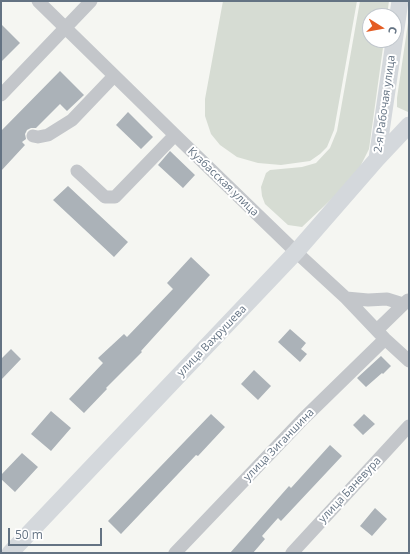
<!DOCTYPE html>
<meta charset="utf-8">
<style>
body{margin:0}
#map{position:relative;width:410px;height:554px;overflow:hidden;background:#f5f6f2;font-family:"Open Sans",sans-serif}
canvas{display:block}
.frame{position:absolute;inset:0;border:2px solid #647383;pointer-events:none}
.north{position:absolute;left:362px;top:8px;width:40px;height:40px;box-sizing:border-box;background:#fff;border:1px solid #c1c7cd;border-radius:50%;rotate:101deg;font-size:11px;font-weight:700;line-height:16px;text-align:center;color:#647383}
.north::after{content:'';display:block;margin:auto;width:14px;height:18px;background:#e45d24;clip-path:polygon(50% 0,100% 100%,50% 72%,0 100%)}
.scale{position:absolute;left:8px;top:528px;width:94px;height:18px;box-sizing:border-box;border:2px solid #647383;border-top:0;padding-left:5px;font-size:12px;line-height:14px;white-space:nowrap;color:#647383;-webkit-text-stroke:3px #fff;paint-order:stroke}
</style>
<div id="map">
<canvas width="410" height="554"></canvas>
<div class="frame"></div>
<div class="north">С</div>
<div class="scale">50 m</div>
</div>
<script>
const c = document.querySelector('canvas').getContext('2d');
c.lineJoin = 'round';
function fill(path, color) { c.fillStyle = color; c.fill(path, 'evenodd'); }
const shape = rows => new Path2D(rows.map(r => 'M' + r).join(''));
function trace(path, color, width, dash) { c.strokeStyle = color; c.lineWidth = width; c.lineCap = dash ? 'butt' : 'round'; c.setLineDash(dash || []); c.stroke(path); }
function drawText(font, color, halo, rows, align = 'center') {
  c.font = font + ' "Open Sans",sans-serif'; c.lineWidth = 4; c.setLineDash([]); c.textBaseline = 'middle'; c.strokeStyle = halo; c.fillStyle = color; for (const [text, x, y, turn = 0] of rows) {
    c.save(); c.translate(x, y); c.rotate((+turn || 0) * Math.PI / 180); c.textAlign = isNaN(turn) ? turn : align; if (halo) c.strokeText(text, 0, 0); c.fillText(text, 0, 0); c.restore();
  }
}
fill(shape([
 [223,1,357,1,334,130,327,147,320,154,310,161,281,165,258,163,237,157,220,145,211,134,205,116,205,99],
 [360,1,389,1,387,16,370,16,370,40,384,40,369,149,360,167,340,191,302,227,288,225,265,204,262,196,261,187,266,173,270,170,302,167,316,163,330,148,337,131],
 [409,16,409,111,408,112,397,107,397,98]
]), '#d6dcd3');
fill(shape([
 [1,24,20,43,1,62],
 [60,71,84,95,67,111,60,104,36,128,31,128,27,130,25,134,26,139,22,142,25,145,1,171,1,131],
 [128,112,153,137,141,149,116,125],
 [170,151,195,175,183,188,158,165],
 [68,186,128,242,114,257,53,200],
 [191,257,210,275,141,351,142,352,106,388,107,389,84,413,69,399,103,363,98,358,124,334,127,337,173,289,167,283],
 [290,329,306,343,301,349,307,354,300,362,278,342],
 [11,349,21,359,1,380,1,359],
 [381,356,391,366,383,374,382,373,366,387,357,378],
 [254,370,271,386,258,400,241,384],
 [51,411,71,428,51,451,31,434],
 [211,414,225,427,198,456,196,455,121,534,108,521],
 [364,414,375,424,363,435,353,425],
 [330,445,342,456,281,521,278,518,262,536,265,539,253,553,230,553,289,486,291,488],
 [22,453,38,467,15,492,1,479,1,475],
 [375,508,387,519,372,536,360,526]
]), '#abb2b8');
trace(shape([
 [38,1,175,135,296,252,346,298,385,339,409,361],
 [1,95,91,1],
 [33,136,38,137,48,135,72,120,114,76],
 [77,171,105,197,115,197,175,135],
 [346,298,368,300,387,299,403,304],
 [377,330,408,300],
 [175,553,303,419,385,339],
 [292,553,409,426]
]), '#c3c6ca', 13);
trace(shape([
 [377,159,400,1],
 [10,553,296,252,377,159,409,125]
]), '#d4d8dc', 17);
drawText('11px', '#647383', '#fff', [
 ["2-я Рабочая улица",385,104,-82],
 ["Кузбасская улица",223,182,44],
 ["улица Вахрушева",212,341,-46],
 ["улица Зиганшина",279,445,-46],
 ["улица Баневура",350,490,-47]
]);
</script>
